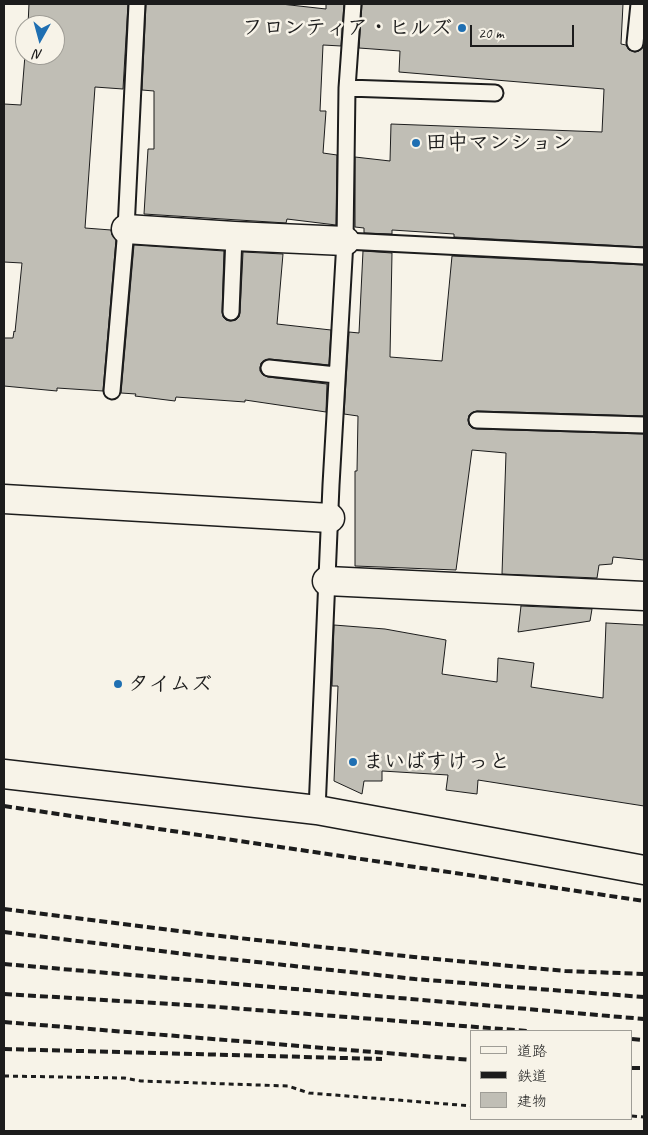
<!DOCTYPE html>
<meta charset="utf-8">
<style>
body{margin:0}
#map{position:relative;width:648px;height:1135px;overflow:hidden;background:#f7f3e8;font-family:Caveat,"Klee One",sans-serif}
canvas{display:block}
.frame{position:absolute;inset:0;border:5px solid #1c1c1c;pointer-events:none}
.legend{position:absolute;left:470px;top:1030px;width:162px;height:90px;box-sizing:border-box;background:#f7f3e8;border:1px solid #9f9d96;margin:0;padding:6px 9px;list-style:none;font-size:15px;color:#1c1c1c}
.legend li{display:flex;align-items:center;gap:10px;height:25px}
.legend b{width:25px;border:1px solid #9f9d96}
.north{position:absolute;left:15px;top:15px;width:50px;height:50px;box-sizing:border-box;background:#f7f3e8;border:1px solid #9f9d96;border-radius:50%;rotate:187deg;font-size:14px;font-weight:700;line-height:20px;text-align:center;color:#1c1c1c}
.north::after{content:'';display:block;margin:auto;width:18px;height:22px;background:#1f6fb2;clip-path:polygon(50% 0,100% 100%,50% 72%,0 100%)}
.scale{position:absolute;left:470px;top:25px;width:104px;height:22px;box-sizing:border-box;border:2px solid #1c1c1c;border-top:0;padding-left:6px;font-size:15px;line-height:18px;white-space:nowrap;color:#1c1c1c;-webkit-text-stroke:4px #f7f3e8;paint-order:stroke}
</style>
<div id="map">
<canvas width="648" height="1135"></canvas>
<div class="frame"></div>
<ul class="legend">
<li><b style="height:6px;background:#f7f3e8"></b>道路</li>
<li><b style="height:6px;background:#1c1c1c"></b>鉄道</li>
<li><b style="height:14px;background:#c0beb5"></b>建物</li>
</ul>
<div class="north">N</div>
<div class="scale">20 m</div>
</div>
<script>
const c = document.querySelector('canvas').getContext('2d');
c.lineJoin = 'round';
function fill(path, color) { c.fillStyle = color; c.fill(path, 'evenodd'); }
const shape = rows => new Path2D(rows.map(r => 'M' + r).join(''));
function trace(path, color, width, dash) { c.strokeStyle = color; c.lineWidth = width; c.lineCap = dash ? 'butt' : 'round'; c.setLineDash(dash || []); c.stroke(path); }
function drawText(font, color, halo, rows, align = 'center') {
  c.font = font + ' Caveat,"Klee One",sans-serif'; c.lineWidth = 5; c.setLineDash([]); c.textBaseline = 'middle'; c.strokeStyle = halo; c.fillStyle = color; for (const [text, x, y, turn = 0] of rows) {
    c.save(); c.translate(x, y); c.rotate((+turn || 0) * Math.PI / 180); c.textAlign = isNaN(turn) ? turn : align; if (halo) c.strokeText(text, 0, 0); c.fillText(text, 0, 0); c.restore();
  }
}
const building = shape([
 [29,4,128,4,123,89,95,87,85,228,111,230,112,235,116,240,103,391,57,388,57,391,4,386,4,338,13,338,14,331,15,332,22,263,4,262,4,104,21,105,25,55,55,55,55,25,28,25,29,4],
 [146,4,281,4,326,9,326,4,344,4,341,46,323,45,320,111,326,111,323,153,337,155,336,225,287,219,286,223,144,214,148,149,154,149,154,91,142,90,146,4],
 [362,4,623,4,621,44,626,45,629,50,635,52,639,51,644,46,644,247,454,237,454,234,392,230,392,234,364,233,364,228,355,227,355,157,390,161,391,124,602,132,604,89,399,72,400,51,359,48,362,4],
 [134,245,224,251,222,312,223,317,226,320,230,321,236,320,239,317,240,313,243,252,283,254,277,324,331,330,329,365,269,359,265,360,261,363,260,368,260,371,263,375,268,377,327,384,326,412,245,400,245,402,176,397,175,401,135,396,136,394,121,393,134,245],
 [363,251,392,253,390,357,442,361,452,256,644,265,644,416,477,411,473,412,469,415,468,420,469,425,472,428,477,429,644,434,644,560,613,557,612,564,599,565,597,578,502,574,506,453,472,450,456,570,355,566,355,471,357,471,358,416,344,414,349,332,359,333,363,251],
 [521,606,592,609,590,621,518,632,521,606],
 [606,623,644,625,644,806,478,780,477,794,446,790,448,775,382,771,382,781,364,781,362,794,334,781,338,686,332,686,334,625,385,629,446,640,442,674,497,682,498,658,534,663,531,687,603,698,606,623]
]);
fill(building, '#c0beb5');
trace(building, '#1c1c1c', 1);
const service = shape([
 [635,43,639,4],
 [347,88,495,93],
 [345,241,644,256],
 [231,312,234,236],
 [269,368,336,375],
 [112,391,126,229,137,4],
 [477,420,644,425],
 [317,810,331,485,345,241,347,88,353,4]
]);
const minor = shape([
 [126,229,234,236,345,241],
 [4,499,330,518],
 [327,581,644,596],
 [4,774,317,810,644,870]
]);
trace(service, '#1c1c1c', 19);
trace(minor, '#1c1c1c', 31);
trace(shape([
 [4,1076,124,1078,141,1081,288,1086,309,1093,472,1106],
 [632,1116,644,1117]
]), '#1c1c1c', 3, [5, 4]);
trace(service, '#f7f3e8', 15);
trace(minor, '#f7f3e8', 28);
trace(shape([
 [4,806,644,901],
 [4,909,211,935,414,957,565,971,644,974],
 [4,932,210,957,415,979,539,989,644,997],
 [4,964,644,1019],
 [4,994,205,1006,528,1031],
 [4,1022,472,1060],
 [632,1039,644,1040],
 [4,1049,382,1059],
 [632,1068,644,1068]
]), '#1c1c1c', 4, [8, 4]);
for (const [x, y, r, color] of [
 [462,28,5,"#1f6fb2"],
 [416,143,5,"#1f6fb2"],
 [118,684,5,"#1f6fb2"],
 [353,762,5,"#1f6fb2"]
]) { const dot = new Path2D(); dot.arc(x, y, r, 0, 2 * Math.PI); c.fillStyle = color; c.fill(dot); trace(dot, '#f7f3e8', 2); }
drawText('bold 21px', '#1c1c1c', '#f7f3e8', [
 ["フロンティア・ヒルズ",452,28,"right"],
 ["田中マンション",426,143],
 ["タイムズ",128,684],
 ["まいばすけっと",363,762]
], 'left');
</script>
